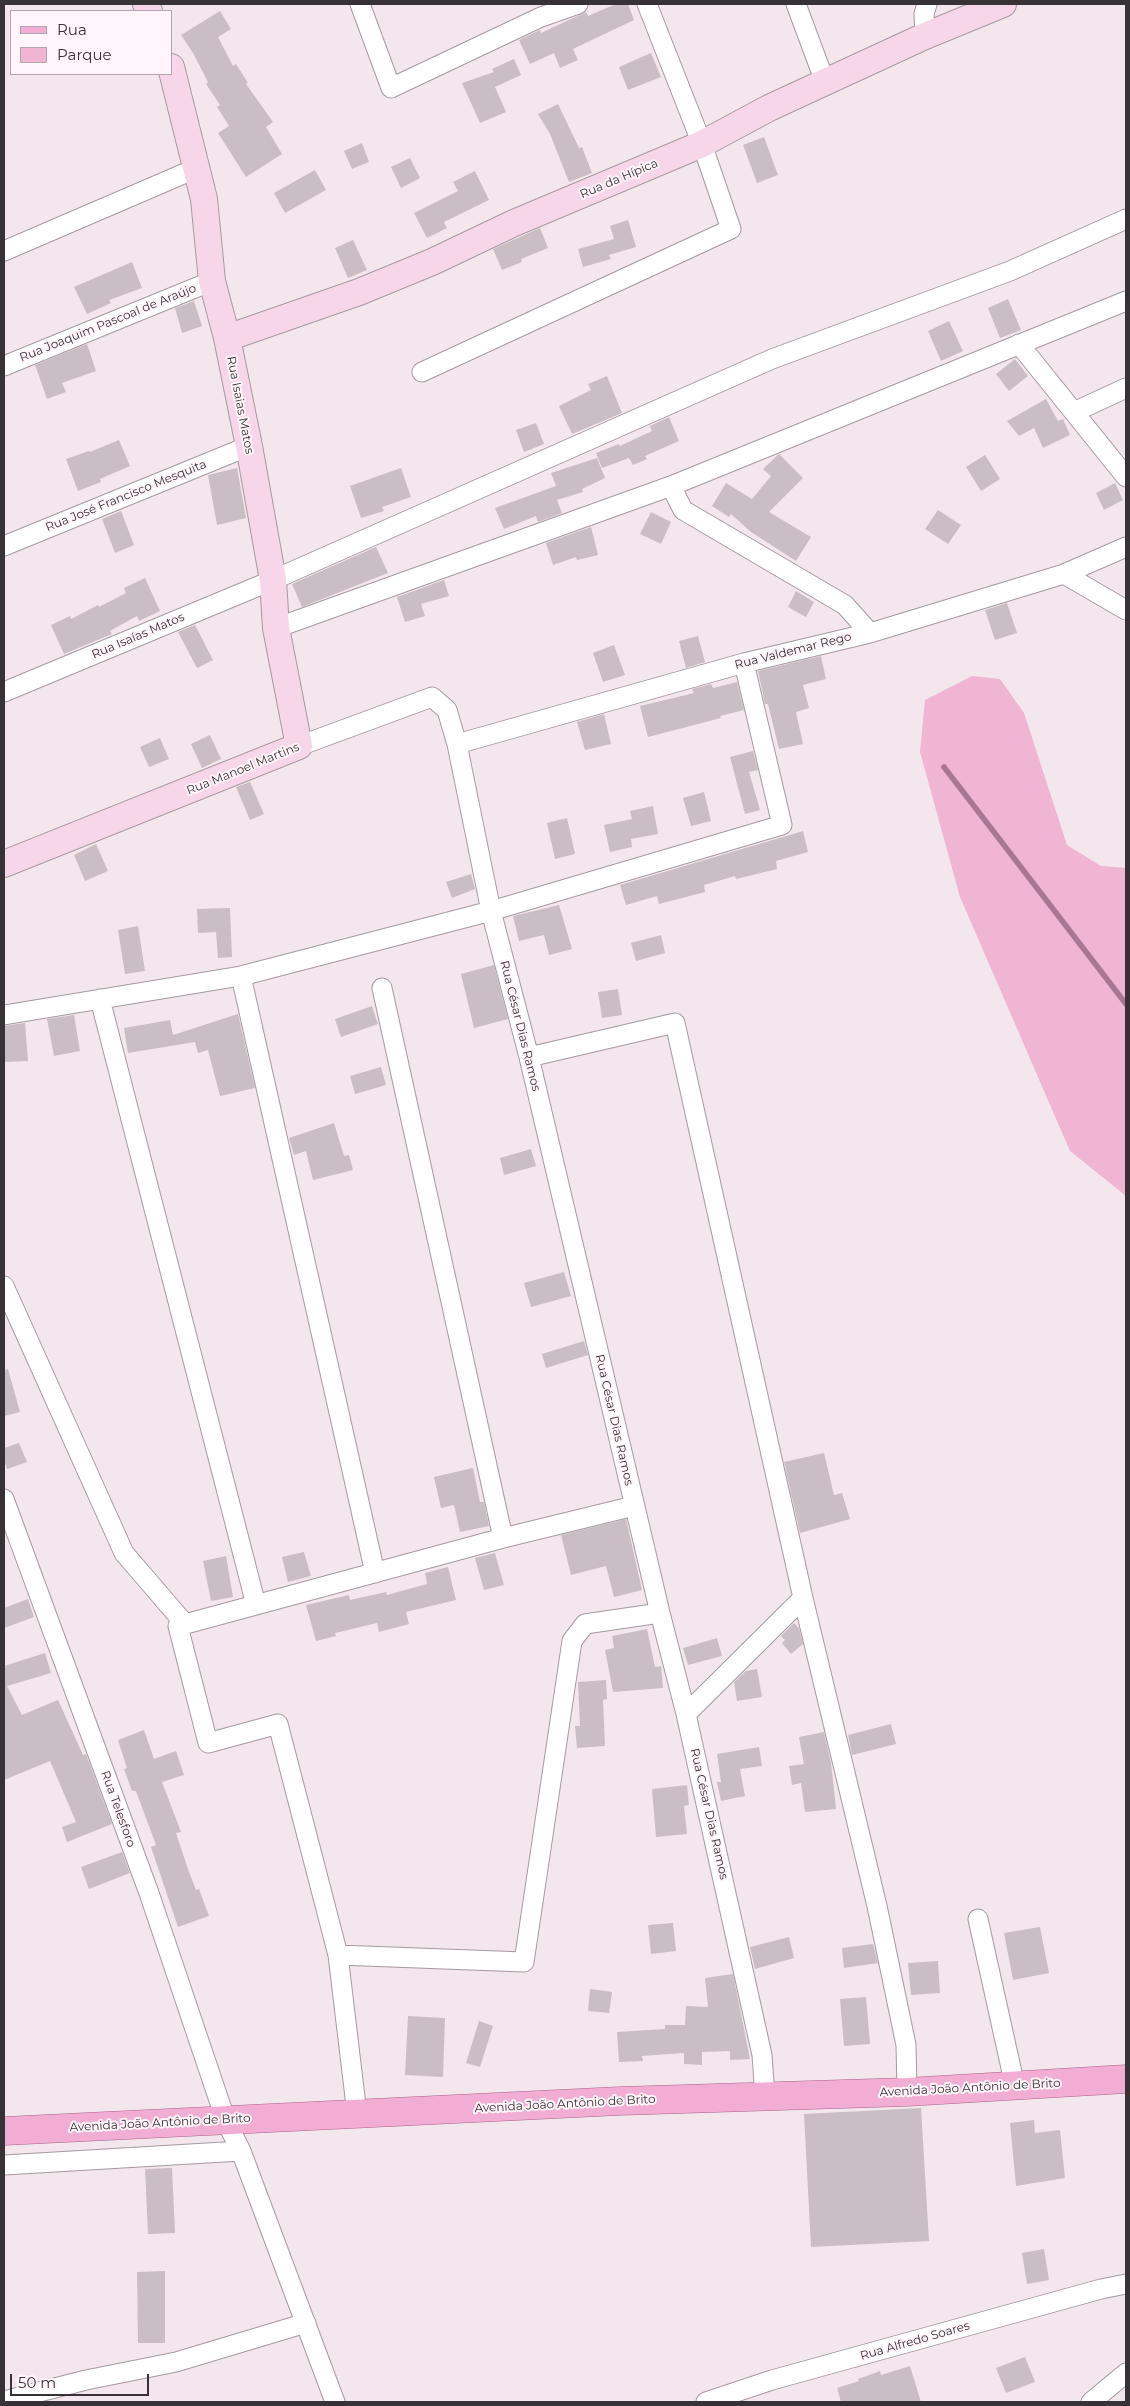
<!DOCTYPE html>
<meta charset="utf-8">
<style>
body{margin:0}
#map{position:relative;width:1130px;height:2406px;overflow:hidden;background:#f3e7ed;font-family:Montserrat,sans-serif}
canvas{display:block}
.frame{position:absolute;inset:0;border:5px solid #373235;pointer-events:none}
.legend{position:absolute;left:10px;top:10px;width:162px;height:65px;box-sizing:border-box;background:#fff5fa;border:1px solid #afa7ab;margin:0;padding:6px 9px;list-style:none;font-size:15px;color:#373235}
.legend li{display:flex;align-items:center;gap:10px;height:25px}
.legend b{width:25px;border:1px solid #afa7ab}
.scale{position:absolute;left:10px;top:2374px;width:139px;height:22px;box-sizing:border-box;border:2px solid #373235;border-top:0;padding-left:6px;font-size:15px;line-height:18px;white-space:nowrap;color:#373235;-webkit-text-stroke:4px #fff5fa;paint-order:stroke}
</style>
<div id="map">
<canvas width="1130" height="2406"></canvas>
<div class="frame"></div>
<ul class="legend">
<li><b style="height:6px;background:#f1add4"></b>Rua</li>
<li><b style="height:14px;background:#efb5d3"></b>Parque</li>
</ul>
<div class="scale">50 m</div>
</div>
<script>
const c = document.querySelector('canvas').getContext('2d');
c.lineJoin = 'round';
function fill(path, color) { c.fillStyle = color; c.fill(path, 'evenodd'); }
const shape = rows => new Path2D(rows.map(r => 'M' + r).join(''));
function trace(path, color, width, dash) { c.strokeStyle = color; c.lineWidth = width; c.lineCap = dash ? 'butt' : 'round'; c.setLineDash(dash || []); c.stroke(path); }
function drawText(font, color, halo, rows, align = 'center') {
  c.font = font + ' Montserrat,sans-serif'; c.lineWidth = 4; c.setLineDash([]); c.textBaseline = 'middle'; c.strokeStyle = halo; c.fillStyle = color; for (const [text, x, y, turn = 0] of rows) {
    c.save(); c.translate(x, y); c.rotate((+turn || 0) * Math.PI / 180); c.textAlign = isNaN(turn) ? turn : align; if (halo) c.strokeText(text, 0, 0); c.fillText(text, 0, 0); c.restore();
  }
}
fill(shape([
 [972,676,1000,679,1024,713,1067,845,1101,866,1126,868,1126,1196,1070,1151,960,897,920,752,925,700]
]), '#efb5d3');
trace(shape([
 [944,767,1126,1004]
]), '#aa7793', 5.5);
fill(shape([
 [616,4,628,4,634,20,573,49,578,60,560,68,554,53,530,64,519,40,540,30,541,33,586,12,588,16],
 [220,11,231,29,218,37,233,66,236,64,248,83,246,84,273,122,266,127,282,154,246,177,218,133,229,126,217,107,220,105,206,84,208,82,193,53,181,35],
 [651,53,661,77,628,90,619,67],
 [514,59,521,75,495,87,506,112,480,123,462,83,494,72,492,69],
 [558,104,579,148,582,147,592,173,569,182,550,134,538,114],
 [764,137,778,175,757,183,743,145],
 [362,143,369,162,352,169,344,151],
 [410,158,420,178,401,188,391,167],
 [315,170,326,190,285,213,274,193],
 [475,171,489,200,444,222,447,228,427,238,414,213,458,191,453,182],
 [628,220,636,247,609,255,611,259,583,267,578,249,614,239,610,226],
 [540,228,548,248,521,259,522,262,502,270,493,249],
 [353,240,367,270,348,278,335,248],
 [132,262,142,288,109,300,111,303,87,314,74,287],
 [1008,299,1021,330,1000,338,988,308],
 [194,301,202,326,182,333,175,308],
 [949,321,963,351,941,361,928,331],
 [87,344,96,371,62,383,66,392,47,399,35,365],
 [1015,359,1028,376,1009,391,996,374],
 [607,376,622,413,572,434,559,406,591,390,588,384],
 [1046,399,1058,421,1063,419,1070,435,1043,448,1034,428,1019,436,1007,421],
 [669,417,679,441,645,456,647,459,633,465,629,458,602,468,596,453,619,444,620,446,652,431,650,426],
 [536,423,544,444,524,452,516,430],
 [119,440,130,466,100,479,101,482,78,491,66,459,89,451,90,452],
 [779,454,803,478,769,512,811,537,796,561,751,532,731,514,729,517,712,506,726,483,752,499,771,476,763,469],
 [985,455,1000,479,981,491,966,467],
 [597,458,605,478,582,489,583,492,557,500,562,513,538,522,536,516,504,529,495,508,556,486,551,473],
 [237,468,246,518,217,525,208,475],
 [401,468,411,497,382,507,384,511,361,518,350,486],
 [1115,483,1123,500,1104,510,1096,493],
 [938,510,961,525,948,544,925,529],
 [121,511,134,545,115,553,102,519],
 [651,512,671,522,661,544,640,534],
 [591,527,598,555,577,560,576,557,553,565,546,543],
 [376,547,388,573,302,607,292,584],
 [145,578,160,611,139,621,137,616,110,631,112,634,64,654,51,625,70,616,71,619,98,605,99,607,126,593,124,588],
 [444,580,449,596,421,604,425,616,405,622,397,597],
 [796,591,814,602,806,617,788,607],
 [1007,603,1017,633,995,640,985,610],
 [195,625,213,660,197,668,178,632],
 [698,636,705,662,686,668,679,641],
 [614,645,625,675,603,682,593,653],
 [821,656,826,679,803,685,809,708,796,712,803,744,779,749,768,704,765,704,758,671],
 [737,682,744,710,720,716,721,718,648,737,640,706,694,693,692,689,711,684,713,688],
 [604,714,611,744,585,750,577,722],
 [210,735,221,759,202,768,191,744],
 [160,738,169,759,149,767,140,747],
 [753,751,758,770,749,772,760,810,745,814,730,757],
 [250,782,264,814,250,820,236,787],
 [704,792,711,821,691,826,683,798],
 [653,806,658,834,631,839,632,847,610,852,604,825,632,819,630,811],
 [567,818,575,854,555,859,547,823],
 [803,831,808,852,776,861,777,869,736,879,735,876,704,885,705,892,659,904,657,896,626,905,620,885],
 [96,844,108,871,85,881,74,855],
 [471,874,475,889,452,898,446,882],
 [559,905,572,949,549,955,544,935,519,941,513,916],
 [230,908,232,957,218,958,216,932,198,933,197,909],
 [138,926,145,971,125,974,118,930],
 [661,935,665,953,636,961,631,943],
 [494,965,508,1019,474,1028,461,974],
 [618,989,622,1015,602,1018,598,992],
 [372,1006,378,1024,341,1037,335,1019],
 [238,1014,255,1088,220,1096,208,1050,198,1053,195,1042,128,1053,124,1028,170,1020,173,1035],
 [74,1015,80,1051,54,1056,47,1019],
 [25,1023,28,1061,4,1062,4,1026],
 [381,1067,386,1085,355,1094,350,1076],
 [334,1123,344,1156,349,1155,353,1170,313,1180,306,1151,294,1155,289,1138],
 [531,1149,536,1166,504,1175,500,1158],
 [564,1272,571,1296,531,1307,524,1283],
 [584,1341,588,1355,546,1368,542,1354],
 [8,1369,20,1412,4,1416,4,1370],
 [19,1443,27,1462,7,1469,4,1459,4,1448],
 [824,1453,834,1495,842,1493,850,1519,800,1533,784,1462],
 [473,1468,480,1502,484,1502,489,1526,460,1532,454,1505,441,1508,434,1477],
 [626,1519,642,1590,614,1597,606,1566,571,1575,561,1535],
 [304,1552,311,1576,288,1582,282,1557],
 [495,1553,504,1585,484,1590,475,1558],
 [226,1556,233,1597,211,1601,203,1561],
 [448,1567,456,1600,406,1612,409,1624,379,1632,377,1623,335,1633,336,1636,316,1641,306,1605,349,1595,350,1600,386,1592,387,1595,427,1584,425,1573],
 [28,1599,34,1617,4,1628,4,1608],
 [794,1623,799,1628,803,1644,791,1654,782,1643,785,1640,781,1636],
 [647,1629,655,1667,661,1666,663,1688,613,1692,605,1650,614,1648,612,1636],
 [717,1638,722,1656,688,1665,683,1648],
 [45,1653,51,1673,7,1686,22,1715,58,1700,83,1755,86,1754,112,1824,67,1842,62,1827,76,1822,50,1761,4,1780,4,1666],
 [757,1669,762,1697,737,1701,734,1682,746,1671],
 [606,1680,607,1699,603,1700,605,1746,577,1748,575,1726,580,1726,578,1682],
 [891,1724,896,1744,852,1755,848,1735],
 [144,1730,154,1759,176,1751,184,1775,162,1782,181,1832,176,1833,189,1872,196,1890,199,1889,209,1916,178,1927,151,1847,156,1845,136,1791,132,1791,124,1769,127,1768,118,1740],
 [824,1732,831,1763,836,1809,805,1812,801,1783,792,1785,789,1766,804,1764,799,1737],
 [759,1747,762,1766,740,1769,745,1796,721,1801,717,1782,721,1782,717,1754],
 [687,1785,689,1805,684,1806,687,1834,656,1837,652,1789],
 [122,1852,130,1873,89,1889,81,1867],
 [673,1923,676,1951,651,1954,648,1925],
 [1040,1927,1049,1973,1013,1980,1004,1933],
 [789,1937,794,1958,755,1969,750,1947],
 [873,1944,878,1963,844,1968,842,1948],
 [938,1961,940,1993,911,1995,908,1963],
 [733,1974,750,2059,730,2060,730,2051,702,2052,702,2065,684,2064,684,2053,642,2056,643,2061,619,2062,617,2032,665,2029,665,2025,685,2025,686,2006,708,2007,705,1978],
 [590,1989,612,1992,609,2013,588,2011],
 [866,1997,870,2044,844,2046,840,1999],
 [408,2016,445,2018,443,2077,405,2075],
 [479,2021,493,2026,480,2067,466,2063],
 [921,2108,929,2241,811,2247,804,2114],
 [1034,2120,1035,2133,1060,2130,1065,2178,1016,2186,1010,2123],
 [172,2168,175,2233,148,2234,145,2169],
 [1044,2249,1049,2280,1027,2284,1022,2253],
 [165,2271,165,2343,138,2343,137,2272],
 [1025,2357,1035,2382,1006,2393,996,2368],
 [910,2366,921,2402,841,2402,837,2388,859,2381,858,2379,880,2371,881,2375]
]), '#c9bec4');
const street = shape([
 [360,4,391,88,541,17,578,4],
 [796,4,825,82],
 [925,36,924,14,927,4],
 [4,251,197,168],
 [1019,344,1126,477],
 [4,366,212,281],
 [422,372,731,229,702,144,647,4],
 [1074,412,1126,388],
 [671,486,683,510,845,605,870,633],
 [4,546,249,446],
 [1064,574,1126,610],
 [276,628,671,486,1126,301],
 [4,692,273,580,772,359,1010,271,1126,219],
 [457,744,744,663,870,633,1064,574,1126,547],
 [299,746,432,697,447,710,457,744,491,911,529,1057,660,1613,686,1714,762,2055,765,2097],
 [241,976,375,1573],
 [382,988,503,1538],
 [100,999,255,1601],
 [4,1015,241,976,491,911,782,825,744,663],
 [529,1057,675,1023,803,1598,877,1906,906,2045,907,2092],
 [4,1286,124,1553,185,1624],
 [4,1499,149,1893,226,2121,241,2151,335,2402],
 [686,1714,803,1598],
 [978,1919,1015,2086],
 [338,1955,524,1962,572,1641,585,1624,660,1613],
 [357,2114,338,1955,278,1724,208,1743,178,1626,503,1538,634,1506],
 [4,2165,241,2151],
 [4,2401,86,2380,176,2362,306,2323],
 [706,2402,772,2380,1101,2289,1126,2284],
 [1091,2402,1126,2373]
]);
const secondary = shape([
 [146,4,149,11],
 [227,338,359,292,432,262,514,223,702,144,769,108,925,36,1003,4],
 [4,864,299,746,276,628,273,580,249,446,227,338,212,281,204,199,171,67]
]);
const primary = shape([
 [4,2131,620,2101,907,2092,1126,2079]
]);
trace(street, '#a59a9f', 21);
trace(secondary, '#a59a9f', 28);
trace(primary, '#a95f8a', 29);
trace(street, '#fff', 19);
trace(secondary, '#f8d6e9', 26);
trace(primary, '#f1add4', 28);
drawText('12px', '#373235', '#fff5fa', [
 ["Rua da Hípica",619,179,-23],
 ["Rua Joaquim Pascoal de Araújo",108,323,-22],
 ["Rua Isaias Matos",240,405,79],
 ["Rua José Francisco Mesquita",126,496,-22],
 ["Rua Isaías Matos",138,636,-23],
 ["Rua Valdemar Rego",793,651,-14],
 ["Rua Manoel Martins",243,769,-22],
 ["Rua César Dias Ramos",520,1026,76],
 ["Rua César Dias Ramos",614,1420,77],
 ["Rua Telesforo",118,1809,70],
 ["Rua César Dias Ramos",709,1814,77],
 ["Avenida João Antônio de Brito",970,2088,-3],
 ["Avenida João Antônio de Brito",565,2104,-3],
 ["Avenida João Antônio de Brito",160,2123,-3],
 ["Rua Alfredo Soares",915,2341,-16]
]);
</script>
